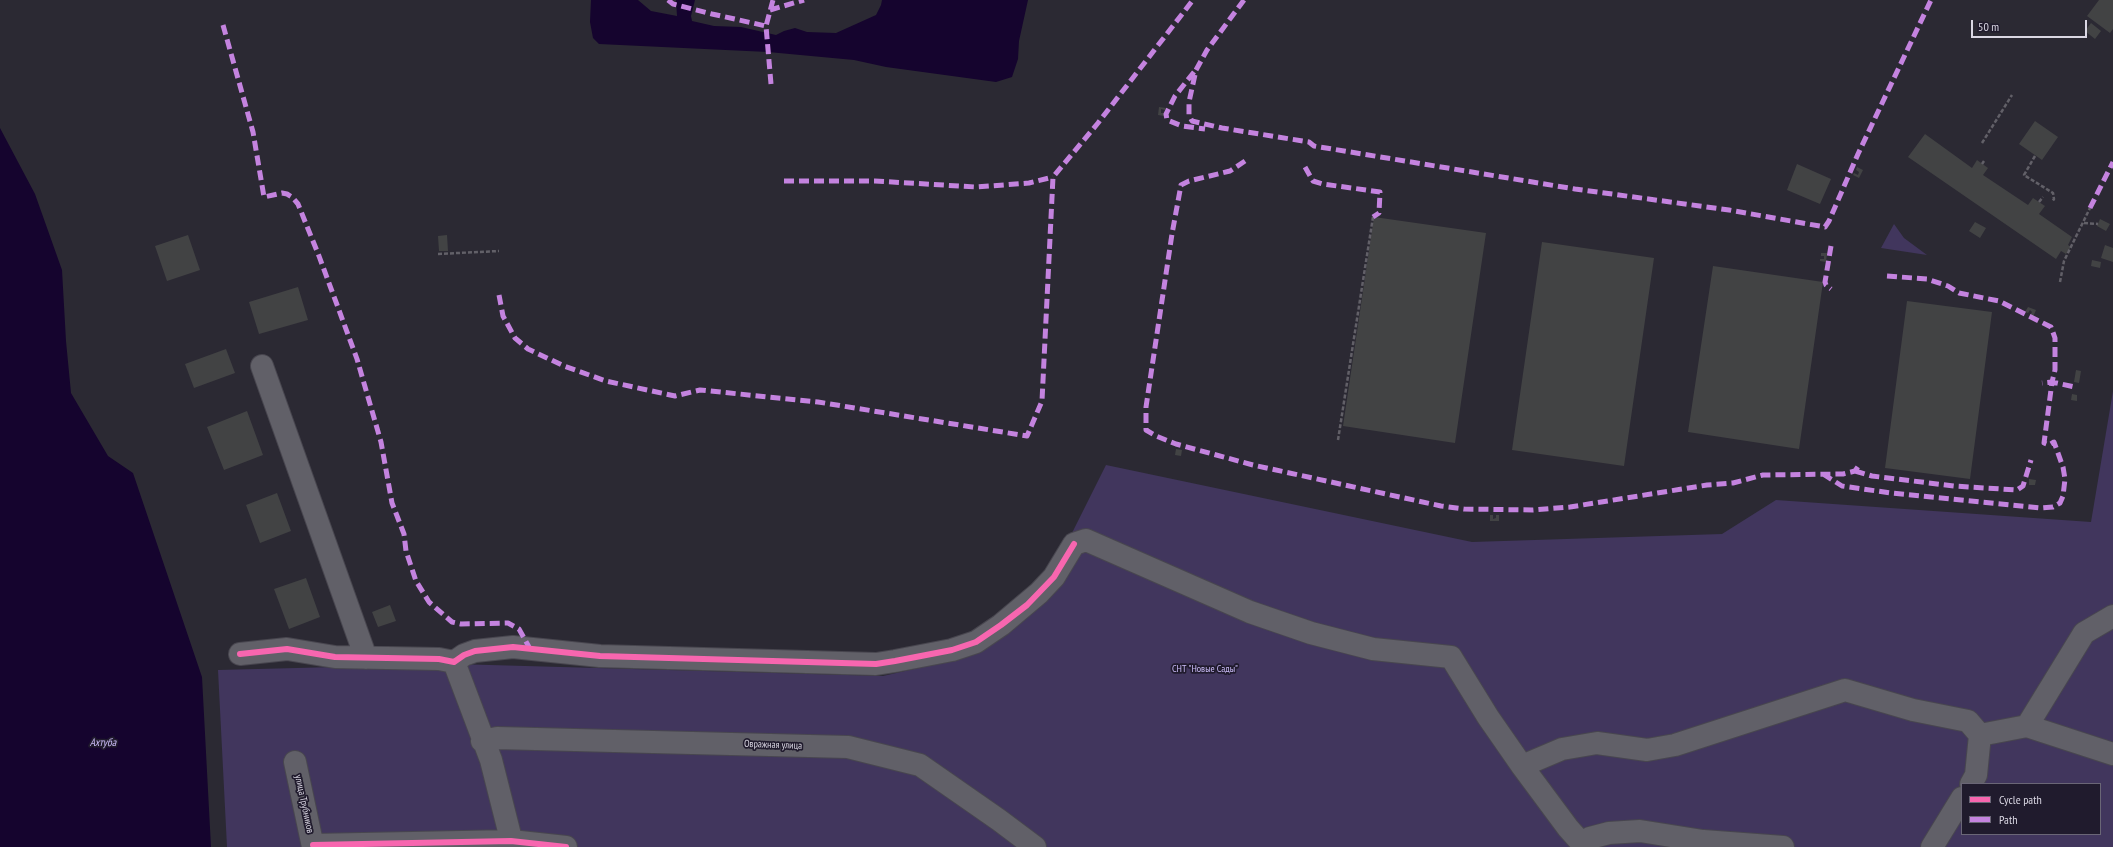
<!DOCTYPE html>
<meta charset="utf-8">
<style>
body{margin:0}
#map{position:relative;width:2113px;height:847px;overflow:hidden;background:#2b2933;font-family:"PT Sans Narrow",sans-serif}
canvas{display:block}
.legend{position:absolute;left:1961px;top:783px;width:140px;height:52px;box-sizing:border-box;background:#201b2d;border:1px solid #6a6676;margin:0;padding:5px 7px;list-style:none;font-size:12px;color:#dad7e3}
.legend li{display:flex;align-items:center;gap:8px;height:20px}
.legend b{width:20px;border:1px solid #6a6676}
.scale{position:absolute;left:1971px;top:20px;width:116px;height:18px;box-sizing:border-box;border:2px solid #dad7e3;border-top:0;padding-left:5px;font-size:12px;line-height:14px;white-space:nowrap;color:#dad7e3;-webkit-text-stroke:3px #201b2d;paint-order:stroke}
</style>
<div id="map">
<canvas width="2113" height="847"></canvas>
<ul class="legend">
<li><b style="height:5px;background:#f766af"></b>Cycle path</li>
<li><b style="height:5px;background:#c483df"></b>Path</li>
</ul>
<div class="scale">50 m</div>
</div>
<script>
const c = document.querySelector('canvas').getContext('2d');
c.lineJoin = 'round';
function fill(path, color) { c.fillStyle = color; c.fill(path, 'evenodd'); }
const shape = rows => new Path2D(rows.map(r => 'M' + r).join(''));
function trace(path, color, width, dash) { c.strokeStyle = color; c.lineWidth = width; c.lineCap = dash ? 'butt' : 'round'; c.setLineDash(dash || []); c.stroke(path); }
function drawText(font, color, halo, rows, align = 'center') {
  c.font = font + ' "PT Sans Narrow",sans-serif'; c.lineWidth = 3.5; c.setLineDash([]); c.textBaseline = 'middle'; c.strokeStyle = halo; c.fillStyle = color; for (const [text, x, y, turn = 0] of rows) {
    c.save(); c.translate(x, y); c.rotate((+turn || 0) * Math.PI / 180); c.textAlign = isNaN(turn) ? turn : align; if (halo) c.strokeText(text, 0, 0); c.fillText(text, 0, 0); c.restore();
  }
}
fill(shape([
 [1894,224,1904,238,1927,255,1881,248],
 [2113,391,2113,847,227,847,218,670,454,664,883,676,967,657,1038,601,1106,465,1472,542,1722,534,1776,500,2091,522],
 [1962,784,2100,784,2100,834,1962,834]
]), '#41365d');
fill(shape([
 [591,0,638,0,651,11,677,16,676,0,695,0,691,16,692,21,714,26,741,27,776,35,784,31,795,28,807,32,836,33,876,15,881,5,882,0,1028,0,1019,41,1018,59,1012,77,996,82,886,67,854,60,768,52,599,44,593,38,590,22],
 [0,128,35,194,62,270,66,341,71,393,108,456,133,473,202,677,211,847,0,847]
]), '#15042e');
fill(shape([
 [2099,0,2113,0,2113,29,2110,33,2087,16],
 [2091,23,2101,31,2095,39,2085,31],
 [1159,107,1166,108,1165,110,1161,109,1161,113,1164,113,1164,116,1158,115],
 [2035,121,2058,137,2042,160,2019,144],
 [1925,134,1972,168,1977,160,1988,168,1983,175,2028,205,2033,198,2045,206,2039,214,2072,237,2068,245,2071,247,2066,254,2061,251,2056,259,1908,157],
 [1797,164,1831,179,1820,204,1787,190],
 [1857,167,1863,170,1859,178,1853,175,1854,173,1858,175,1859,172,1856,170],
 [1374,217,1486,233,1455,443,1343,426],
 [2100,219,2110,224,2106,231,2097,226],
 [1975,222,1986,228,1980,238,1969,231],
 [188,235,200,270,167,281,155,246],
 [447,235,448,251,439,251,438,236],
 [1542,242,1654,258,1624,466,1512,450],
 [2105,245,2113,248,2113,262,2101,258],
 [1821,253,1827,253,1826,262,1820,261,1820,259,1824,259,1824,256,1821,256],
 [2092,260,2101,262,2100,268,2091,266],
 [1713,266,1823,282,1799,449,1688,432],
 [298,287,308,320,259,334,249,302],
 [1907,301,1992,312,1970,479,1885,468],
 [2028,307,2036,310,2033,317,2030,315,2032,312,2030,310,2028,313,2025,312],
 [226,349,235,373,194,388,185,364],
 [2076,370,2081,371,2079,383,2074,382],
 [2072,394,2077,395,2077,401,2071,400],
 [247,411,263,455,224,470,207,427],
 [1176,449,1182,450,1181,456,1175,455],
 [2029,479,2036,480,2035,485,2029,485],
 [277,493,291,531,260,543,246,505],
 [1490,515,1493,515,1493,519,1496,518,1496,515,1499,515,1499,521,1490,521],
 [306,578,320,617,289,629,274,589],
 [390,605,396,621,378,627,372,612]
]), '#424344');
const minor = shape([
 [262,366,366,658],
 [240,654,287,649,335,657,439,659,454,662,464,655,475,651,513,647,600,656,876,664,895,661,952,650,976,642,1001,625,1039,593,1054,577,1074,544,1086,540,1250,612,1311,633,1373,649,1451,657,1488,717,1522,766,1568,828,1585,847],
 [454,662,491,760,513,847],
 [2027,726,2113,754],
 [482,741,497,738,848,747,920,765,999,820,1035,847],
 [295,762,313,847],
 [1522,766,1562,749,1597,743,1647,750,1675,745,1845,690,1913,710,1968,721,1980,735],
 [1971,784,1976,775,1980,735,2027,726,2084,633,2113,616],
 [1581,844,1590,838,1609,833,1640,831,1703,841,1783,847],
 [313,845,511,841,566,847],
 [1932,847,1962,798]
]);
trace(minor, '#48464f', 24);
trace(shape([
 [1982,143,2012,95],
 [2035,156,2024,175,2053,193,2054,199,2052,202],
 [1982,164,1984,161],
 [2039,202,2043,197],
 [2084,223,2098,224],
 [438,254,499,251],
 [2060,282,2064,261,2090,208],
 [1338,440,1373,217]
]), '#626068', 2.5, [4, 2]);
trace(minor, '#616068', 22);
trace(shape([
 [668,0,673,4,712,14,766,26],
 [1244,0,1207,50,1196,70,1189,102,1189,115,1192,121,1222,128,1309,142,1314,146,1575,189,1729,210,1825,227,1829,221,1858,154,1931,0],
 [770,10,804,0],
 [223,25,253,132,264,197,282,193,287,194,292,197,298,204,319,256,357,359,381,442,392,503,404,534,406,551,416,581,429,602,452,622,461,624,508,623,519,629,529,647],
 [1194,72,1175,96,1166,114,1167,120,1182,126,1205,129],
 [771,84,766,26,773,0],
 [1245,161,1230,171,1189,181,1181,185,1172,234,1146,407,1146,430,1156,436,1176,444,1253,465,1441,506,1464,509,1533,510,1570,507,1707,485,1733,483,1763,475,1843,474,1855,471,1859,465],
 [1305,167,1313,181,1323,184,1380,192,1379,213,1373,217],
 [784,181,875,181,976,187,1029,183,1053,177],
 [2090,208,2113,162],
 [1831,246,1825,282,1826,285,1831,289],
 [1887,276,1927,279,1948,286,1959,293,1999,301,2051,327,2055,338,2055,370,2052,382,2042,383],
 [499,295,503,316,515,338,528,349,564,366,606,381,675,396,700,390,818,402,1027,436,1042,401,1053,177,1098,123,1193,0],
 [1855,471,1872,476,1954,486,2017,490,2023,486,2031,460],
 [1823,474,1842,486,1891,493,2041,508,2053,507,2060,503,2063,496,2065,479,2063,467,2054,442,2049,445,2044,443,2052,382,2075,387]
]), '#c483df', 5, [10, 5]);
trace(shape([
 [240,654,287,649,335,657,439,659,454,662,464,655,475,651,513,647,600,656,876,664,895,661,952,650,976,642,1001,625,1027,605,1054,577,1074,544],
 [313,845,511,841,566,847]
]), '#f766af', 6);
drawText('10px', '#cbbcf8', '#201b2d', [
 ["СНТ \"Новые Сады\"",1205,669]
]);
drawText('10px', '#dad7e3', '#201b2d', [
 ["Овражная улица",773,745,2],
 ["улица Трубников",304,804,78]
]);
drawText('italic 11px', '#cbbcf8', '#201b2d', [
 ["Ахтуба",103,743]
]);
</script>
